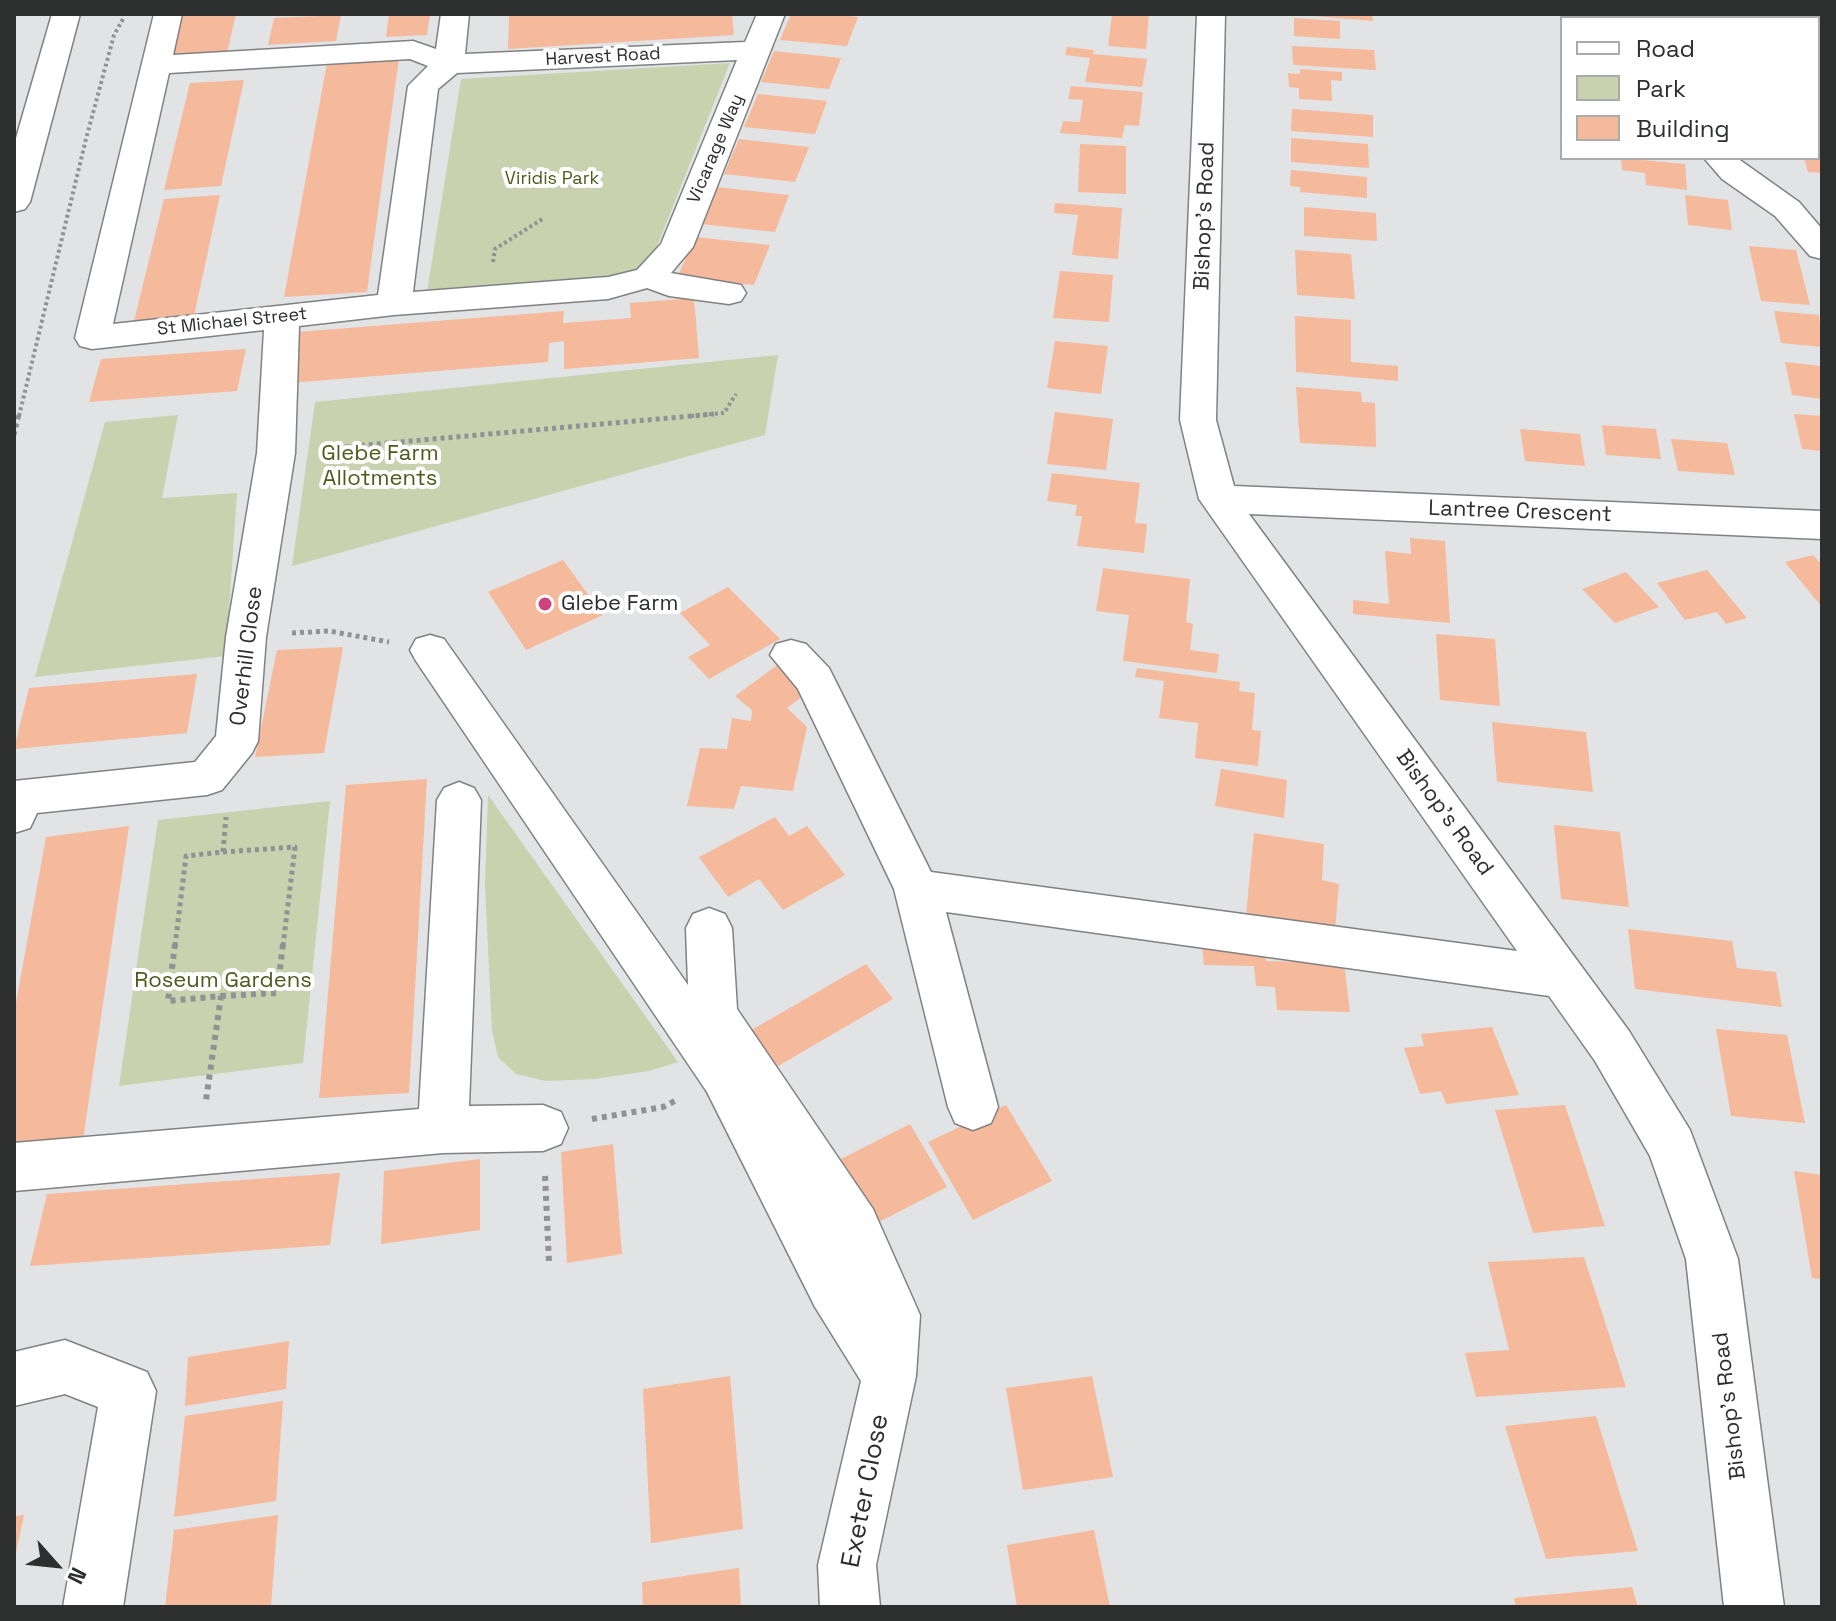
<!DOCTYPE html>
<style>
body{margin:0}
#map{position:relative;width:1836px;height:1621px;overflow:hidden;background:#e2e3e5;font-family:"Space Grotesk",sans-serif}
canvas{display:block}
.frame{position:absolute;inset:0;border:16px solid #2d2e2e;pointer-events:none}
.legend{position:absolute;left:1560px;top:16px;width:260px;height:144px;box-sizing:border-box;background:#fff;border:2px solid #ababab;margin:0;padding:10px 14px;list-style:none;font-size:24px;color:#2d2e2e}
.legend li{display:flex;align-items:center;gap:16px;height:40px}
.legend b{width:40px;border:2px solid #ababab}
.north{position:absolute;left:16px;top:1525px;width:80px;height:80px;-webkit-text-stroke:6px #fff;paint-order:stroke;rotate:117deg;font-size:22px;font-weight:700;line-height:32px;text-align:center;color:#2d2e2e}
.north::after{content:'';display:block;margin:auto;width:28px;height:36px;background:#2d2e2e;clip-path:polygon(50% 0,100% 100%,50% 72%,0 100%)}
</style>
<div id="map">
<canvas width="1836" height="1621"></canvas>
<div class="frame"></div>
<ul class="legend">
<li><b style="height:10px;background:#fff"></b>Road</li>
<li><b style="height:22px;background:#c8d2af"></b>Park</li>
<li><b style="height:22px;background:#f5b99b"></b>Building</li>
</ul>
<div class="north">N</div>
</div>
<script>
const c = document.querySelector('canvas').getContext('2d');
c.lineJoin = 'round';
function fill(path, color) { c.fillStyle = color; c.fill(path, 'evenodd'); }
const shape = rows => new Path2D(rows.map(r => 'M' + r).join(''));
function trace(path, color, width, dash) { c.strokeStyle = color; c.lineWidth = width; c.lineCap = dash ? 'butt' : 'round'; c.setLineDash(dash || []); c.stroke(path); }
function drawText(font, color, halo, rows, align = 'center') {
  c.font = font + ' "Space Grotesk",sans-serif'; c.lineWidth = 8; c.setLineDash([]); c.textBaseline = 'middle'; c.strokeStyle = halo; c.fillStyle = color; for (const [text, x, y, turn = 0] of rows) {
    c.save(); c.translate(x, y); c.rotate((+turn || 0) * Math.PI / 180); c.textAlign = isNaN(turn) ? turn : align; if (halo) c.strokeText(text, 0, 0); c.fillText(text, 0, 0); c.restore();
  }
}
fill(shape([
 [730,63,656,249,637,270,605,279,427,292,461,79],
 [778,355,765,435,292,566,315,402],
 [178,415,162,498,237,493,226,656,35,677,105,422],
 [488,795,678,1062,649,1071,594,1079,546,1081,516,1074,498,1057,492,1031,485,885],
 [330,801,303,1063,119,1086,158,820]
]), '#c8d2af');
fill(shape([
 [180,14,236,14,227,53,168,56],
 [389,14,430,14,427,35,386,37],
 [548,14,732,14,734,35,508,49,509,16],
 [791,14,830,14,858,17,847,46,780,40],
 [1112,14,1149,14,1146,49,1108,46],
 [1314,14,1372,14,1373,21,1314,16],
 [1789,14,1822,14,1822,28,1818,27,1818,18,1790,18],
 [341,15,336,41,268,45,274,18],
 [1294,18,1340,21,1340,39,1294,36],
 [1292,46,1374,50,1376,70,1293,65],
 [1067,47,1094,50,1093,54,1147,59,1142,87,1085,82,1090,58,1065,55],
 [774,51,841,58,829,89,761,82],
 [399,58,367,292,284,297,327,63],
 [1300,69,1342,72,1342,81,1331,80,1332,101,1299,99,1299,88,1289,87,1288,73,1300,74],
 [244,80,221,186,164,190,190,83],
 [1071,86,1143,92,1139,126,1125,125,1122,138,1060,133,1063,121,1080,122,1083,100,1068,99],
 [758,94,827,101,815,134,744,127],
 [1292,109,1373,115,1373,137,1291,131],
 [1291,138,1368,144,1369,168,1291,162],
 [739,139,809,147,795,182,724,174],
 [1080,144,1126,146,1126,194,1078,192],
 [1818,147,1822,147,1822,173,1808,172,1804,158,1818,158],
 [1621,158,1685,164,1687,190,1646,185,1645,173,1622,170],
 [1291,170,1367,177,1367,198,1300,192,1300,187,1290,186],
 [716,187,789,195,775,232,701,224],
 [220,195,194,316,134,321,164,199],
 [1685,195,1728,200,1732,230,1688,225],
 [1055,203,1122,208,1118,259,1072,255,1078,215,1054,213],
 [1304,207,1376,213,1377,241,1304,236],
 [695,237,770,245,754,285,678,276],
 [1749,246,1796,250,1810,305,1761,301],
 [1295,250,1351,254,1355,299,1297,295],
 [1060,271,1113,275,1109,322,1053,318],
 [694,298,699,358,564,369,564,341,549,343,548,362,290,383,297,332,564,311,563,323,631,318,630,303],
 [1774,311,1819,315,1822,347,1781,343],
 [1295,316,1351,320,1351,362,1398,366,1398,381,1296,372],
 [1055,341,1108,346,1101,394,1047,388],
 [246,349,237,391,89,402,101,359],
 [1785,362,1822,366,1822,399,1792,395],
 [1296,387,1361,392,1362,402,1375,403,1376,447,1300,443],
 [1055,412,1113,419,1106,470,1047,464],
 [1794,414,1822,416,1822,451,1802,449],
 [1602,425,1656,429,1661,459,1606,455],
 [1520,429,1580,434,1585,466,1525,461],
 [1671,439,1727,443,1735,475,1678,471],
 [1052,473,1140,483,1135,523,1147,524,1144,553,1077,546,1082,516,1075,516,1077,505,1047,501],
 [1410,538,1445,541,1450,623,1353,614,1353,600,1389,604,1385,551,1411,554],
 [1813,555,1822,565,1822,607,1785,562],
 [563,560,603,615,526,650,488,592],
 [1103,568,1190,579,1186,622,1193,624,1190,650,1219,654,1217,673,1123,661,1129,615,1096,611],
 [1707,570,1747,618,1726,624,1717,612,1685,620,1657,583],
 [1626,572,1659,607,1615,623,1582,589],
 [728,587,780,639,709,679,688,657,710,645,680,613],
 [1436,634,1495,639,1500,706,1440,700],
 [343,647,324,753,255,757,277,650],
 [783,661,811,690,787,708,807,727,793,791,741,786,734,809,687,806,700,748,727,749,732,718,751,721,752,710,735,696],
 [1137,668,1240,682,1239,691,1255,693,1252,730,1261,731,1258,766,1195,758,1198,723,1159,718,1164,681,1135,677],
 [197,674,187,733,14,749,29,688],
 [1492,722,1586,732,1593,792,1497,782],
 [1221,769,1287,780,1284,818,1215,806],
 [427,779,409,1093,319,1098,346,785],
 [775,817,789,836,807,826,845,875,783,910,759,879,728,897,699,857],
 [1554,825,1620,832,1629,907,1561,899],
 [129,826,82,1147,14,1157,14,1014,46,837],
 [1254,833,1324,844,1322,880,1339,884,1335,930,1246,915],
 [1628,929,1732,941,1737,968,1776,972,1782,1007,1635,989],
 [1201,937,1264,938,1266,961,1344,963,1350,1012,1277,1010,1275,987,1256,986,1254,966,1204,965],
 [866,964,893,999,773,1069,748,1032],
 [1492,1027,1519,1095,1446,1104,1441,1091,1420,1094,1404,1048,1424,1046,1421,1034],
 [1716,1029,1787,1035,1805,1123,1731,1116],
 [1006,1105,1052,1181,973,1220,928,1142],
 [1565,1105,1605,1226,1533,1233,1495,1110],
 [910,1124,947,1187,873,1225,837,1161],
 [613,1144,622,1254,567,1263,561,1152],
 [480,1159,480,1230,381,1244,384,1171],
 [1794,1171,1822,1175,1822,1279,1812,1278],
 [340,1173,330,1245,30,1266,47,1194],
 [1584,1257,1626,1387,1476,1397,1465,1353,1509,1350,1488,1262],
 [289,1341,286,1389,185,1406,188,1357],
 [730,1376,743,1529,651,1543,643,1389],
 [1092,1376,1113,1477,1023,1490,1006,1388],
 [283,1401,276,1501,174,1517,185,1416],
 [1596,1416,1638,1551,1546,1559,1505,1426],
 [24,1515,15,1557,14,1556,14,1516],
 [278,1515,271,1607,165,1607,174,1530],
 [1094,1530,1110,1607,1017,1607,1007,1545],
 [739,1568,741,1607,643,1607,642,1582],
 [1632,1587,1638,1607,1516,1607,1514,1598]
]), '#f5b99b');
const minor = shape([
 [52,14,80,14,30,202,25,209,14,212,14,145,52,14],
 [154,14,182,14,173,55,413,41,436,49,441,14,469,14,465,54,745,42,757,14,785,14,693,247,671,273,741,285,746,293,741,301,729,304,669,296,647,288,608,299,394,315,299,326,295,453,266,637,258,741,252,753,222,790,207,795,37,813,30,828,14,833,14,781,195,762,216,736,226,637,257,453,264,330,92,349,80,346,75,338,154,14],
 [410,59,428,66,408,86,378,295,113,324,169,73,410,59],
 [737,60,661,244,637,270,608,277,413,292,438,89,457,73,737,60],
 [1197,14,1225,14,1216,420,1234,486,1822,511,1822,539,1249,514,1629,1031,1690,1130,1738,1259,1784,1607,1724,1607,1686,1259,1650,1156,1595,1061,1549,996,946,912,998,1107,991,1123,973,1130,955,1123,948,1107,894,889,798,689,770,655,776,644,791,640,806,644,829,668,931,872,1517,951,1199,499,1180,420,1197,14],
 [1694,14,1722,14,1721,18,1693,18,1694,14],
 [1704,158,1737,158,1799,202,1822,229,1822,259,1810,256,1775,216,1722,179,1704,158],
 [430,635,444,639,688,985,686,928,693,914,709,908,725,914,732,928,737,1009,873,1209,920,1315,916,1376,876,1565,880,1607,820,1607,818,1565,861,1381,815,1307,707,1092,416,661,410,650,416,639,430,635],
 [459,782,474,788,481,800,469,1106,543,1105,561,1112,568,1128,561,1144,543,1151,443,1153,14,1191,14,1143,419,1109,437,800,444,788,459,782],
 [65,1340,147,1372,156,1391,123,1607,63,1607,98,1407,65,1394,14,1406,14,1352,65,1340]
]);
trace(minor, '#808183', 3);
trace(shape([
 [493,262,495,249,544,218],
 [19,416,86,139,114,35,123,19],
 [691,416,724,413,736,394]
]), '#919293', 4, [3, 3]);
trace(shape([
 [14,435,19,414],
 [321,449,714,414],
 [292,633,329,631,389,642],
 [223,852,295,847,283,946],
 [175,946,186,856,223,852,226,817]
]), '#919293', 5, [4, 4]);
trace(shape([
 [175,944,168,1001,221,996,206,1100],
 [221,996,277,993,283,944],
 [592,1119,663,1107,679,1099],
 [545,1176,549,1262]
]), '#919293', 6, [5, 5]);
fill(minor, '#fff');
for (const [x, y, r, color] of [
 [545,604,8,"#cd437c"]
]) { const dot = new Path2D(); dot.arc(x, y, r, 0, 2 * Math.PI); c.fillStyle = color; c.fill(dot); trace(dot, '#fff', 3); }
drawText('18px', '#2d2e2e', '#fff', [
 ["Harvest Road",603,57,-3],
 ["Vicarage Way",716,149,-67],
 ["St Michael Street",232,322,-6]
]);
drawText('18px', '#4c5a1a', '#fff', [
 ["Viridis Park",552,179]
]);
drawText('22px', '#2d2e2e', '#fff', [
 ["Bishop's Road",1205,216,-88],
 ["Lantree Crescent",1520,512,2],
 ["Overhill Close",247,656,-83],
 ["Bishop's Road",1444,813,54],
 ["Bishop's Road",1730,1406,-97]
]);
drawText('22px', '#4c5a1a', '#fff', [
 ["Glebe Farm",380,454],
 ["Allotments",380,479],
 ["Roseum Gardens",223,981]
]);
drawText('22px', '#2d2e2e', '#fff', [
 ["Glebe Farm",561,604]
], 'left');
drawText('26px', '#2d2e2e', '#fff', [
 ["Exeter Close",866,1491,-79]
]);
</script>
